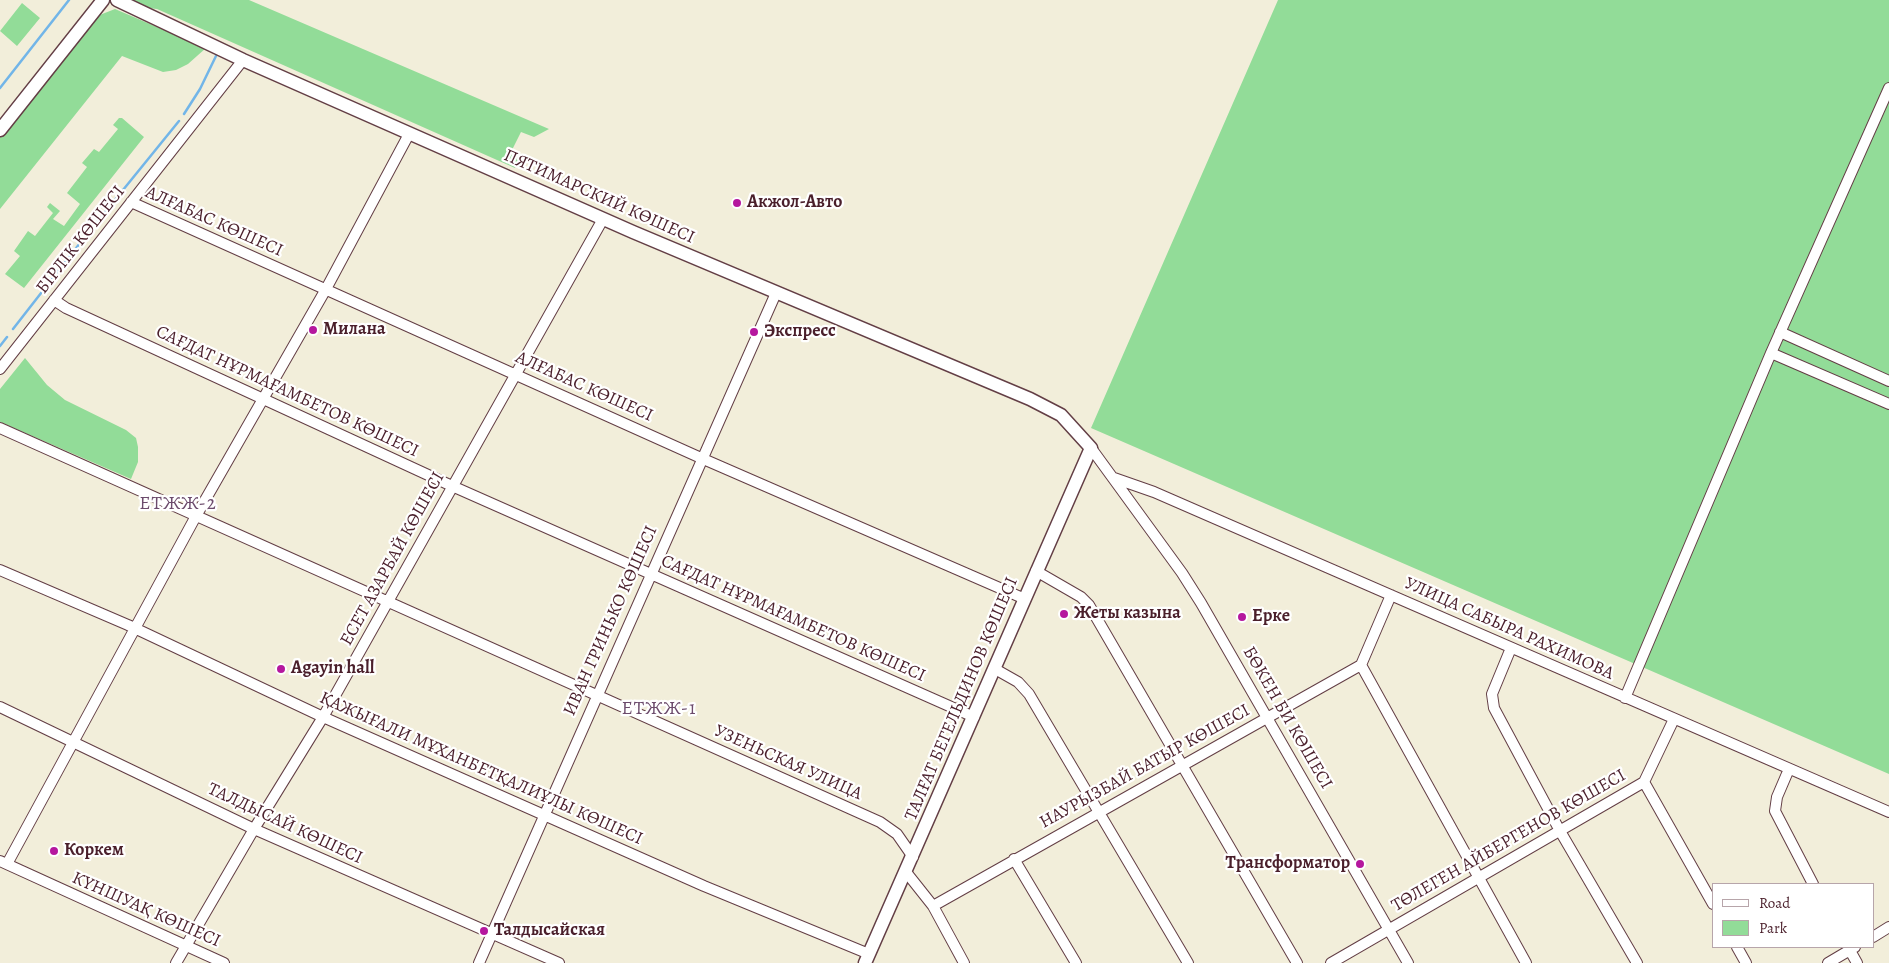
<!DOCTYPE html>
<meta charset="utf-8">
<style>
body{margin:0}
#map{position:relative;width:1889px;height:963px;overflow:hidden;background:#f2eeda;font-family:Alegreya,serif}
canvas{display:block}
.legend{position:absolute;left:1712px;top:883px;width:162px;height:65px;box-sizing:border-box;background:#fff;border:1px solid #b7a5aa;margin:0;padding:6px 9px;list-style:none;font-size:15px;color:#4a1f2b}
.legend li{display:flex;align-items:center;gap:10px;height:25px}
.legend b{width:25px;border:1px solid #b7a5aa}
</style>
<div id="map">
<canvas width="1889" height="963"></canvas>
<ul class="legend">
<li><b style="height:6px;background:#fff"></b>Road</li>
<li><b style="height:14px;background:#92dc98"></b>Park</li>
</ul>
</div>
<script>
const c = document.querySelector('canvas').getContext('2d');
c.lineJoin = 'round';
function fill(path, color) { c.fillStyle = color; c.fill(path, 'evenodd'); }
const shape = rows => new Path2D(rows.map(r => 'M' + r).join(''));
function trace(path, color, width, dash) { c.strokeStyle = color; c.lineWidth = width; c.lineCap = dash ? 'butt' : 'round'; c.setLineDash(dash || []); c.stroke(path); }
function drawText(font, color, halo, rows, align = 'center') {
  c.font = font + ' Alegreya,serif'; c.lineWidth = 4.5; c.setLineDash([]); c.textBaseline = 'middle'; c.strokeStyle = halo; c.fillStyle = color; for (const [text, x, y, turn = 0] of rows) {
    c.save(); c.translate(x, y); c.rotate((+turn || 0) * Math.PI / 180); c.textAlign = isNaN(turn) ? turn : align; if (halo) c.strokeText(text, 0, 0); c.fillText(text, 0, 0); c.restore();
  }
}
fill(shape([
 [127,0,249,0,549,129,534,137,521,132,510,154,521,159,515,168,157,9,138,7],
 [1278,0,1889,0,1889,774,1091,428],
 [22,3,40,18,17,46,0,31],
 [115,9,206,48,188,64,176,70,163,72,122,56,0,209,0,137,92,18],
 [119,118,122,118,144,137,24,288,5,274,20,256,14,251,28,231,35,236,53,213,47,207,50,203,60,211,53,219,64,226,80,204,67,193,87,167,82,163,94,149,99,152,118,129,113,125],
 [25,358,47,385,65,400,126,430,136,438,138,447,138,462,131,479,0,422,0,389]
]), '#92dc98');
trace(shape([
 [0,88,69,0],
 [184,114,200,89,216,56],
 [97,222,179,121],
 [13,329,91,229],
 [0,346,7,337]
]), '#72b5e8', 2.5);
const minor = shape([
 [131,202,701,458,1025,599],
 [54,300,66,308,452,486,974,717],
 [1780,332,1889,381],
 [1771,353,1889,404],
 [0,369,243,60],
 [0,428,880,822,897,834,913,857],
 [1091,448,1182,573,1201,603,1408,963],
 [1114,478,1154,492,1889,812],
 [0,570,128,625,323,717,704,886,869,954],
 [1036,571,1081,597,1089,605,1297,963],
 [1511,648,1492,694,1494,708,1560,831,1637,963],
 [1361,665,1526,963],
 [995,669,1018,682,1029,694,1188,963],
 [1625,698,1771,353,1889,88],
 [0,707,254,829,559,963],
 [1789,769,1777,797,1775,811,1813,884],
 [1644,782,1713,904],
 [1014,859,1076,963],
 [0,861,224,963],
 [7,864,196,516,326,289,409,134],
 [906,872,933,906,964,963],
 [933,906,1361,665,1391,595],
 [1873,937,1889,927],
 [1737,947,1746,963],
 [1848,947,1857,963],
 [176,963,254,829,323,717,603,219],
 [479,963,776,293],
 [1331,963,1644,782,1674,719],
 [1828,963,1855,947]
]);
const major = shape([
 [117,0,243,60,633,232,1030,399,1061,415,1091,448,865,963],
 [0,130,103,0]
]);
trace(minor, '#633e45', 12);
trace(major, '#633e45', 15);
trace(minor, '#fff', 10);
trace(major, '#fff', 12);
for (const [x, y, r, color] of [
 [737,203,5,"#b5179e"],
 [313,330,5,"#b5179e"],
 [754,332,5,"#b5179e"],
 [1064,614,5,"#b5179e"],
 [1242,617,5,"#b5179e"],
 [281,669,5,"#b5179e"],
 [54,851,5,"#b5179e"],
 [1360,864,5,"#b5179e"],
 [484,931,5,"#b5179e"]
]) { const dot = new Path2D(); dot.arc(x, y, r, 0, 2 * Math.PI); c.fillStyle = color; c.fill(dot); trace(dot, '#fff', 2); }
drawText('18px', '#4a1f2b', '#fff', [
 ["ПЯТИМАРСКИЙ КӨШЕСІ",599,197,24],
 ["АЛҒАБАС КӨШЕСІ",214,222,24],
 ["БІРЛІК КӨШЕСІ",81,240,-52],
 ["АЛҒАБАС КӨШЕСІ",584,387,24],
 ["САҒДАТ НҰРМАҒАМБЕТОВ КӨШЕСІ",287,392,25],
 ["ЕСЕТ АЗАРБАЙ КӨШЕСІ",393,559,-61],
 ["САҒДАТ НҰРМАҒАМБЕТОВ КӨШЕСІ",793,619,24],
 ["ИВАН ГРИНЬКО КӨШЕСІ",611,621,-66],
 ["УЛИЦА САБЫРА РАХИМОВА",1509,629,24],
 ["ТАЛҒАТ БЕГЕЛЬДИНОВ КӨШЕСІ",962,699,-67],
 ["БӨКЕН БИ КӨШЕСІ",1287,718,60],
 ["УЗЕНЬСКАЯ УЛИЦА",788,763,24],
 ["НАУРЫЗБАЙ БАТЫР КӨШЕСІ",1145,767,-29],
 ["ҚАЖЫҒАЛИ МҰХАНБЕТҚАЛИҰЛЫ КӨШЕСІ",481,769,24],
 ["ТАЛДЫСАЙ КӨШЕСІ",285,824,25],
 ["ТӨЛЕГЕН АЙБЕРГЕНОВ КӨШЕСІ",1509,841,-30],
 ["КҮНШУАҚ КӨШЕСІ",146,910,24]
]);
drawText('bold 18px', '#4a1f2b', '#fff', [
 ["Акжол-Авто",747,203],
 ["Милана",323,330],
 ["Экспресс",764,332],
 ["Жеты казына",1074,614],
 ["Ерке",1252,617],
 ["Agayin hall",291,669],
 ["Коркем",64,851],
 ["Трансформатор",1350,864,"right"],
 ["Талдысайская",494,931]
], 'left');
c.letterSpacing = '1px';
drawText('19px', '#6c4b6c', '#fff', [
 ["ЕТЖЖ-2",178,504],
 ["ЕТЖЖ-1",659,709]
]);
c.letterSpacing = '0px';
</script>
